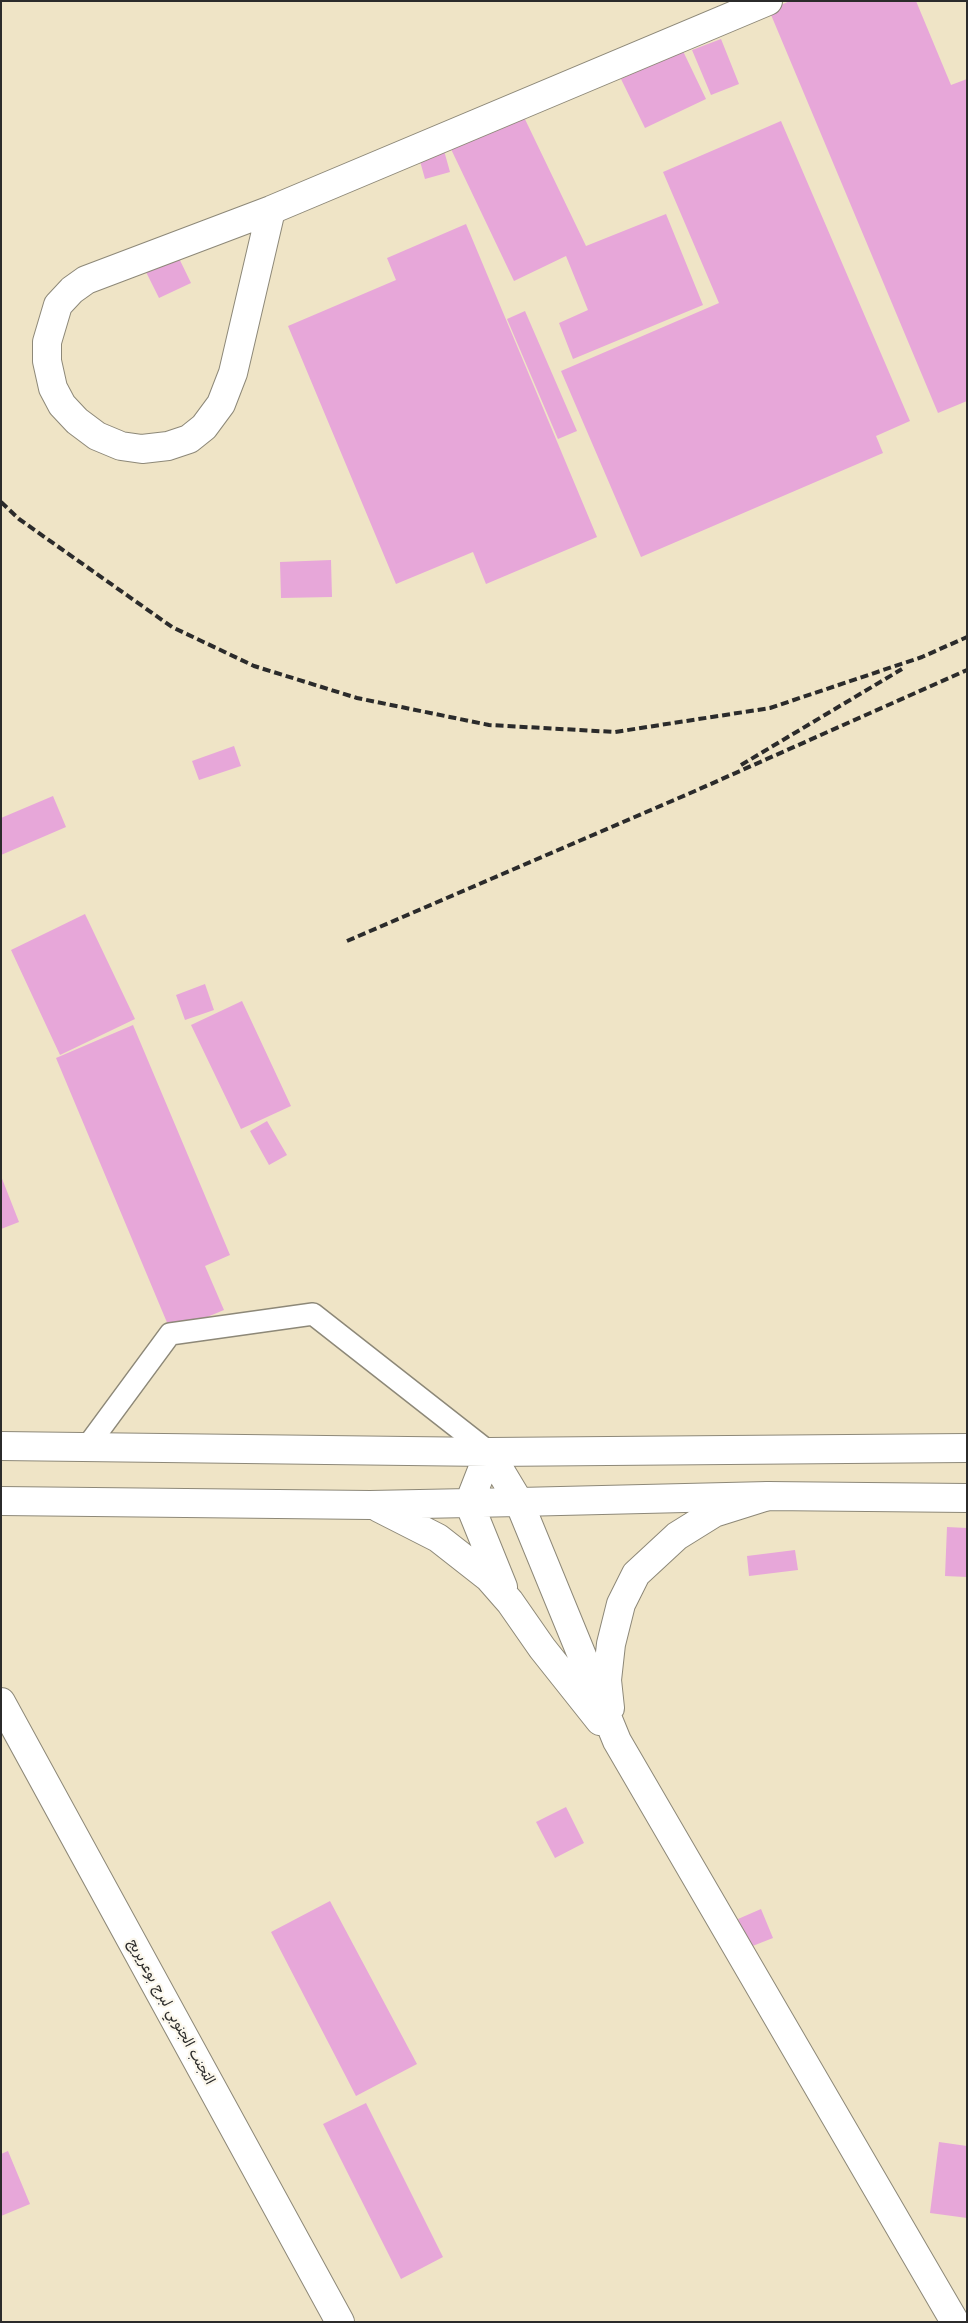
<!DOCTYPE html>
<meta charset="utf-8">
<style>
body{margin:0}
#map{position:relative;width:968px;height:2323px;overflow:hidden;background:#efe4c6;font-family:"Comic Neue",sans-serif}
canvas{display:block}
.frame{position:absolute;inset:0;border:2px solid #2b2b2b;pointer-events:none}
</style>
<div id="map">
<canvas width="968" height="2323"></canvas>
<div class="frame"></div>
</div>
<script>
const c = document.querySelector('canvas').getContext('2d');
c.lineJoin = 'round';
function fill(path, color) { c.fillStyle = color; c.fill(path, 'evenodd'); }
const shape = rows => new Path2D(rows.map(r => 'M' + r).join(''));
function trace(path, color, width, dash) { c.strokeStyle = color; c.lineWidth = width; c.lineCap = dash ? 'butt' : 'round'; c.setLineDash(dash || []); c.stroke(path); }
function drawText(font, color, halo, rows, align = 'center') {
  c.font = font + ' "Comic Neue","Playpen Sans Arabic",sans-serif'; c.lineWidth = 4.5; c.setLineDash([]); c.textBaseline = 'middle'; c.strokeStyle = halo; c.fillStyle = color; for (const [text, x, y, turn = 0] of rows) {
    c.save(); c.translate(x, y); c.rotate((+turn || 0) * Math.PI / 180); c.textAlign = isNaN(turn) ? turn : align; if (halo) c.strokeText(text, 0, 0); c.fillText(text, 0, 0); c.restore();
  }
}
fill(shape([
 [790,1,916,1,951,85,967,79,967,401,938,413,769,10],
 [721,39,739,84,711,95,692,50],
 [682,49,706,99,645,128,621,79],
 [522,113,586,246,666,214,703,305,573,359,559,323,588,310,566,256,514,281,450,147],
 [781,121,910,421,876,436,883,453,641,557,561,371,719,303,663,172],
 [443,147,450,172,425,179,418,154],
 [466,224,597,537,486,584,473,552,396,584,288,326,396,280,387,258],
 [175,250,191,283,159,298,143,266],
 [525,311,577,431,558,439,507,319],
 [331,560,332,597,281,598,280,562],
 [234,746,241,766,199,780,192,761],
 [53,796,66,827,1,855,1,818],
 [85,914,135,1019,60,1055,11,950],
 [205,984,214,1010,185,1020,176,995],
 [242,1001,291,1106,241,1129,191,1025],
 [133,1025,230,1255,205,1266,224,1310,171,1332,56,1058],
 [267,1121,287,1155,269,1165,250,1131],
 [1,1176,19,1222,1,1229],
 [947,1527,967,1528,967,1577,945,1576],
 [795,1550,798,1570,749,1576,747,1556],
 [566,1807,584,1843,555,1858,536,1822],
 [330,1901,417,2064,356,2096,271,1932],
 [761,1909,773,1938,750,1947,738,1919],
 [366,2103,443,2257,401,2279,323,2124],
 [939,2142,967,2146,967,2218,930,2213],
 [8,2151,30,2204,1,2216,1,2154]
]), '#e7a7d9');
const lane = shape([
 [86,1448,170,1334,313,1314,489,1452]
]);
const secondary = shape([
 [271,210,233,373,221,404,204,427,189,439,168,446,142,449,121,446,97,436,77,421,62,405,53,388,47,361,47,342,58,305,72,290,86,280,271,210,768,1]
]);
const primary = shape([
 [489,1452,967,1448],
 [519,1502,768,1496,967,1498]
]);
const highway = shape([
 [1,1446,489,1452],
 [489,1452,519,1502,617,1741,955,2322],
 [489,1452,469,1503,503,1587],
 [1,1501,370,1505,519,1502],
 [379,1508,438,1538,489,1578,510,1602,542,1648,600,1721],
 [1,1702,340,2322],
 [610,1708,607,1680,611,1644,621,1604,636,1574,677,1536,714,1513,768,1496]
]);
trace(lane, '#8d8878', 24);
trace(secondary, '#8d8878', 30);
trace(primary, '#8d8878', 30);
trace(highway, '#8d8878', 30);
trace(lane, '#fff', 21);
trace(secondary, '#fff', 28);
trace(primary, '#fff', 28);
trace(highway, '#fff', 28);
trace(shape([
 [1,502,19,519,172,627,254,666,357,698,489,725,615,732,770,708,922,657,967,637],
 [741,765,902,669],
 [347,941,695,791,967,670]
]), '#2b2b2b', 4, [8, 4]);
drawText('14px', '#2b2b2b', '#fbf7ec', [
 ["التجنب الجنوبي لبرج بوعريريج",171,2012,61]
]);
</script>
